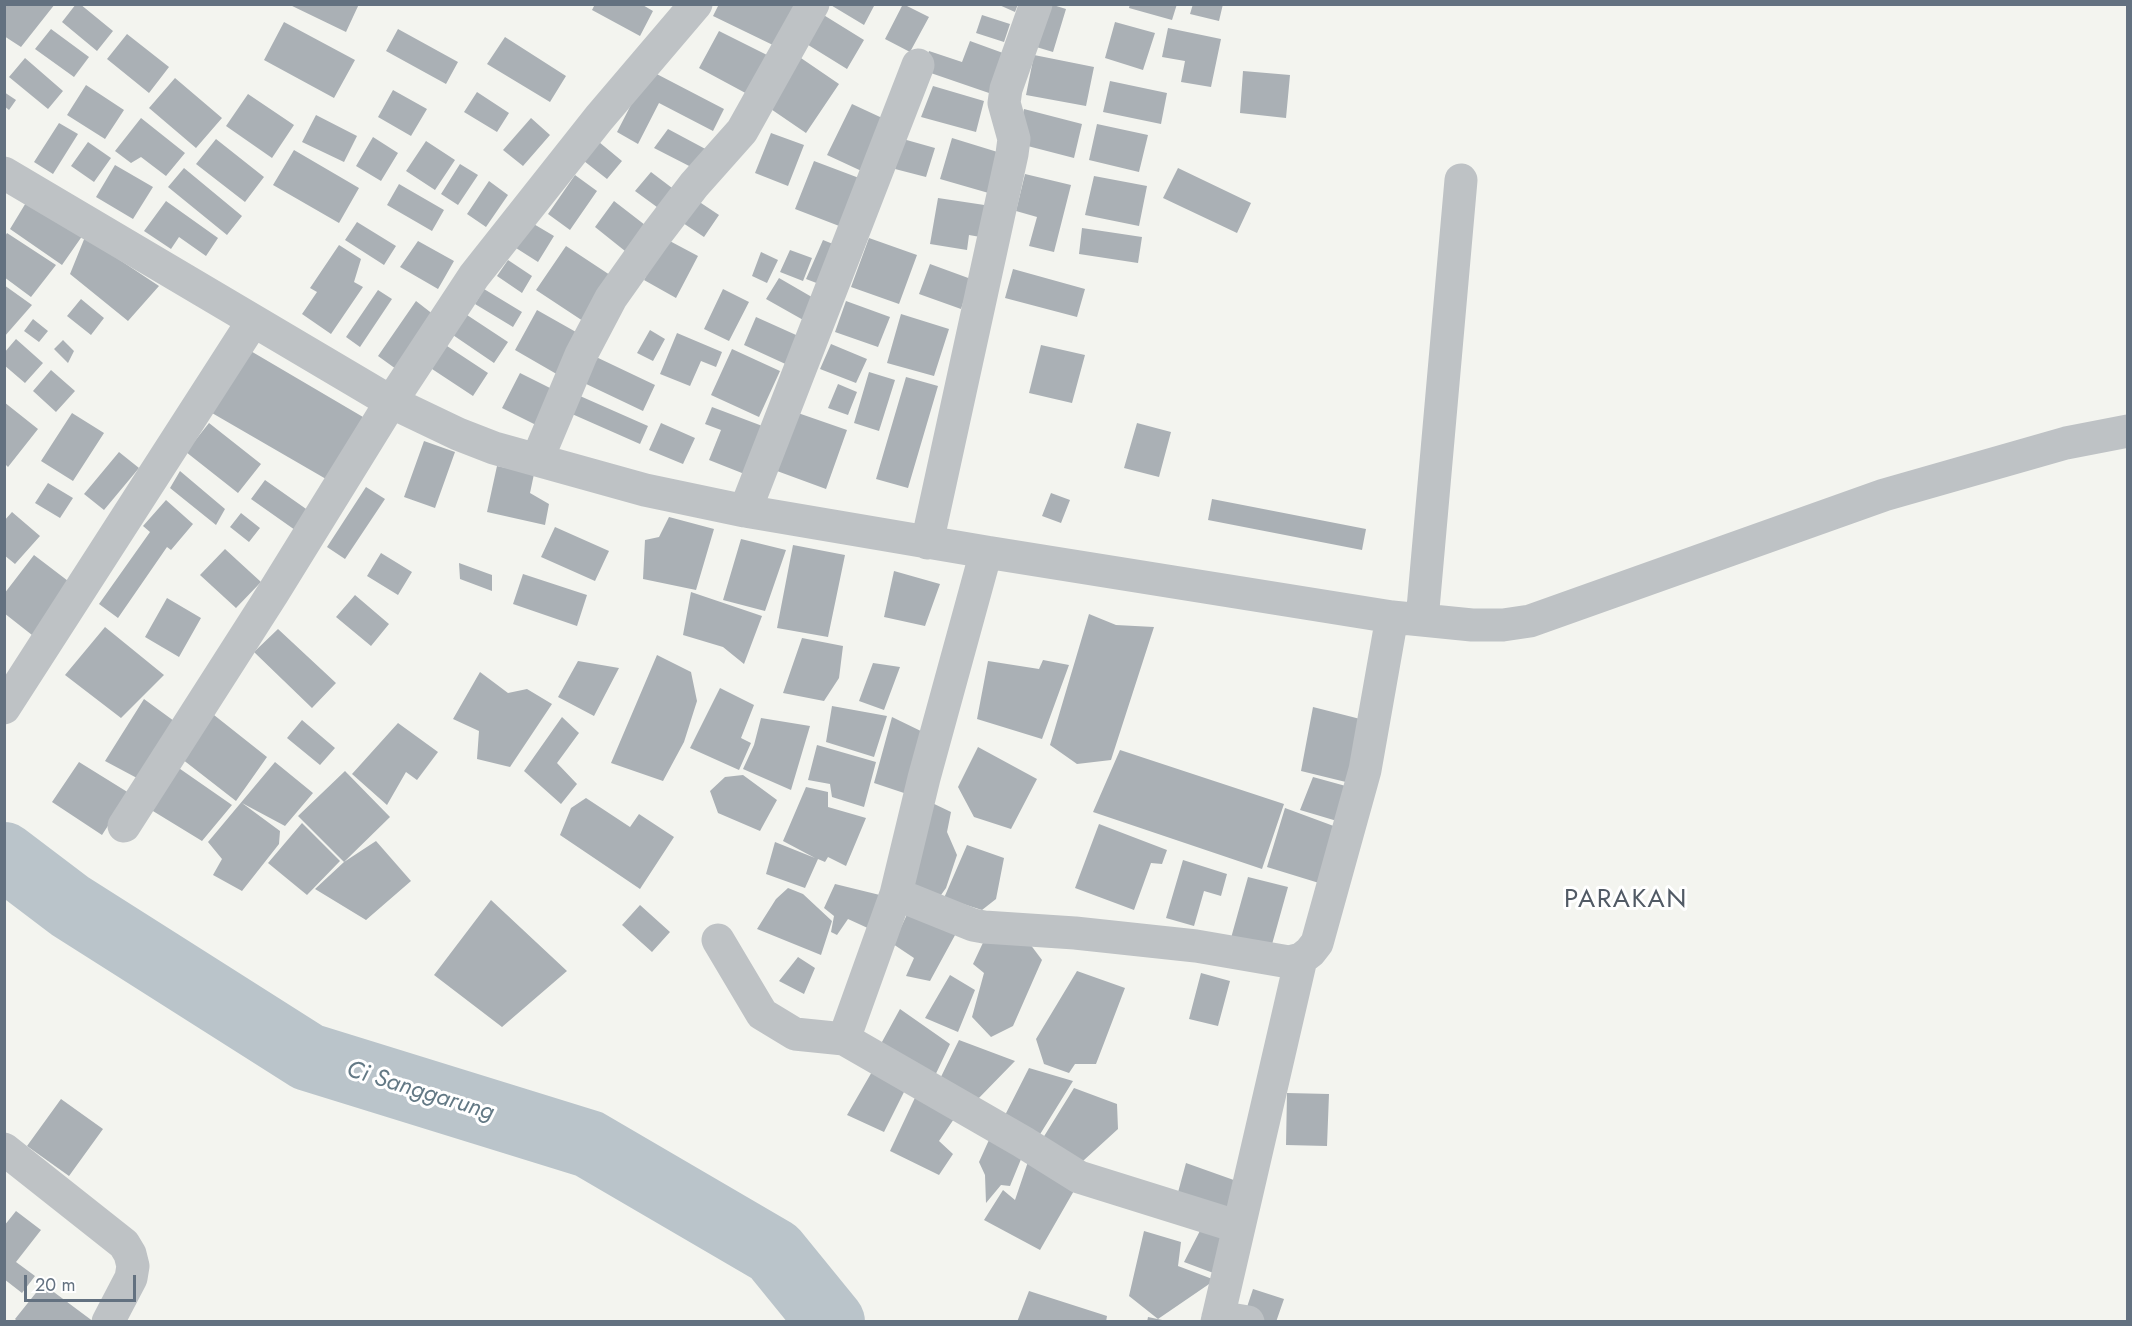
<!DOCTYPE html>
<style>
body{margin:0}
#map{position:relative;width:2132px;height:1326px;overflow:hidden;background:#f3f4ef;font-family:Jost,sans-serif}
canvas{display:block}
.frame{position:absolute;inset:0;border:6px solid #637180;pointer-events:none}
.scale{position:absolute;left:24px;top:1275px;width:112px;height:27px;box-sizing:border-box;border:3px solid #637180;border-top:0;padding-left:8px;font-size:18px;line-height:21px;white-space:nowrap;color:#637180;-webkit-text-stroke:4px #fff;paint-order:stroke}
</style>
<div id="map">
<canvas width="2132" height="1326"></canvas>
<div class="frame"></div>
<div class="scale">20 m</div>
</div>
<script>
const c = document.querySelector('canvas').getContext('2d');
c.lineJoin = 'round';
const shape = rows => new Path2D(rows.map(r => 'M' + r).join(''));
function trace(path, color, width, dash) { c.strokeStyle = color; c.lineWidth = width; c.lineCap = dash ? 'butt' : 'round'; c.setLineDash(dash || []); c.stroke(path); }
function fill(path, color) { c.fillStyle = color; c.fill(path, 'evenodd'); }
function drawText(font, color, halo, rows, align = 'center') {
  c.font = font + ' Jost,sans-serif'; c.lineWidth = 6; c.setLineDash([]); c.textBaseline = 'middle'; c.strokeStyle = halo; c.fillStyle = color; for (const [text, x, y, turn = 0] of rows) {
    c.save(); c.translate(x, y); c.rotate((+turn || 0) * Math.PI / 180); c.textAlign = isNaN(turn) ? turn : align; if (halo) c.strokeText(text, 0, 0); c.fillText(text, 0, 0); c.restore();
  }
}
trace(shape([
 [4,856,70,906,308,1057,589,1144,774,1252,831,1322]
]), '#bac4ca', 68);
fill(shape([
 [4,4,55,4,21,47,4,36],
 [76,4,80,4,113,31,97,51,62,22],
 [288,4,359,4,346,32],
 [595,4,641,4,653,11,640,36,592,10],
 [719,4,799,4,777,47,713,16],
 [829,4,871,4,874,6,864,25],
 [903,4,929,17,910,52,885,39],
 [997,4,1018,4,1015,12],
 [1050,4,1066,9,1053,52,1033,46],
 [1130,4,1177,4,1172,20,1129,8],
 [1193,4,1223,4,1219,21,1190,14],
 [822,14,864,40,847,69,805,43],
 [982,15,1010,24,1004,42,976,33],
 [284,22,355,60,334,98,264,60],
 [1115,22,1155,33,1143,70,1105,58],
 [1168,28,1221,39,1211,87,1181,82,1185,61,1162,57],
 [51,29,89,57,74,77,35,49],
 [398,29,458,62,446,84,386,51],
 [719,31,771,57,751,96,699,68],
 [127,34,169,67,149,93,107,59],
 [505,37,566,76,550,102,487,64],
 [970,41,1003,53,989,93,922,70,929,51,962,62],
 [1034,55,1094,67,1086,106,1026,95],
 [798,56,839,84,806,133,765,105],
 [25,58,63,91,48,109,9,77],
 [649,70,724,109,713,131,659,103,638,144,617,132],
 [1243,71,1290,75,1286,118,1240,113],
 [175,78,222,118,196,148,149,108],
 [1110,81,1167,93,1161,124,1103,112],
 [86,85,124,110,105,139,67,115],
 [933,86,984,101,976,132,921,117],
 [393,90,427,109,411,136,378,117],
 [4,92,16,100,9,110,4,106],
 [477,92,509,113,497,132,464,112],
 [248,94,294,125,272,158,226,126],
 [852,104,893,123,868,174,827,155],
 [1024,109,1082,124,1074,158,1016,143],
 [316,115,357,136,344,162,302,142],
 [141,118,185,153,166,176,141,157,131,163,115,151],
 [531,118,550,135,523,166,503,150],
 [59,123,78,134,53,174,34,162],
 [1097,124,1148,135,1139,172,1089,160],
 [668,129,711,152,695,169,654,148],
 [771,133,804,145,788,186,755,173],
 [373,137,398,153,381,181,356,166],
 [952,138,1004,154,992,194,940,179],
 [216,139,264,177,245,202,196,164],
 [903,139,935,148,926,177,895,169],
 [426,141,455,160,435,190,406,171],
 [88,142,111,158,94,182,71,166],
 [599,142,622,161,607,179,584,161],
 [294,150,359,188,339,223,273,185],
 [814,161,867,181,847,229,795,209],
 [460,164,478,175,458,205,441,194],
 [115,165,153,187,133,219,96,197],
 [184,168,242,216,227,235,168,187],
 [1178,168,1251,203,1237,233,1163,198],
 [651,172,676,191,661,210,635,191],
 [1025,174,1071,185,1054,252,1029,246,1037,217,1016,211],
 [575,175,597,191,570,230,548,214],
 [1094,176,1147,186,1139,226,1085,215],
 [489,181,508,195,486,227,467,214],
 [399,184,444,210,432,231,387,205],
 [938,198,991,206,986,238,969,235,967,250,930,244],
 [27,201,85,232,62,265,10,229],
 [166,201,218,238,206,256,179,237,171,249,144,231],
 [614,201,645,225,625,251,595,227],
 [698,201,719,215,704,237,683,223],
 [357,222,396,246,384,265,345,240],
 [532,223,554,236,538,262,516,248],
 [1082,228,1142,237,1138,263,1079,254],
 [7,233,56,265,31,297,4,277,4,238],
 [85,237,159,286,128,321,70,274],
 [869,238,917,255,899,304,851,287],
 [666,239,698,256,676,298,644,280],
 [823,240,843,248,827,287,806,279],
 [418,241,454,261,438,289,400,267],
 [339,245,361,259,354,282,363,287,331,334,302,314,317,292,310,288],
 [566,246,613,277,583,321,536,290],
 [790,250,812,258,803,281,780,272],
 [761,252,778,260,767,283,752,276],
 [508,260,532,276,522,293,497,276],
 [930,264,971,279,961,309,919,294],
 [1013,269,1085,289,1077,317,1005,298],
 [779,278,817,300,805,321,766,299],
 [4,285,32,305,4,337],
 [484,289,522,312,513,327,475,304],
 [723,289,749,302,729,341,704,329],
 [378,290,392,299,360,347,346,337],
 [81,299,104,318,91,335,67,316],
 [416,301,434,315,396,369,378,356],
 [846,301,890,317,878,347,835,332],
 [537,310,583,336,560,376,515,350],
 [464,313,508,342,494,363,450,333],
 [901,314,949,329,934,376,887,363],
 [756,317,805,339,792,367,744,345],
 [33,319,48,331,39,342,24,331],
 [650,330,665,339,653,361,637,353],
 [677,333,722,352,716,367,701,361,690,386,660,374],
 [16,339,43,363,25,383,4,365,4,353],
 [63,340,74,351,68,363,54,349],
 [444,344,488,373,473,396,429,367],
 [831,344,867,359,856,383,820,369],
 [1041,345,1085,355,1072,403,1029,393],
 [732,349,780,371,759,417,711,395],
 [249,350,363,417,326,479,212,413],
 [594,356,655,385,643,411,582,382],
 [51,370,75,391,56,412,33,391],
 [869,372,895,380,879,431,854,423],
 [520,373,558,392,540,427,502,408],
 [906,377,938,386,908,488,876,479],
 [838,384,857,392,848,415,828,408],
 [580,396,648,426,640,444,572,414],
 [4,402,38,429,8,467,4,463],
 [712,407,765,427,747,475,709,460,721,430,705,424],
 [72,413,104,433,73,481,41,461],
 [798,413,847,430,826,489,777,471],
 [209,423,261,464,238,493,186,452],
 [661,423,695,438,683,464,649,450],
 [1137,423,1171,432,1159,477,1124,468],
 [424,441,455,452,435,508,404,497],
 [119,452,139,468,104,510,84,494],
 [497,466,534,474,530,493,549,504,545,525,487,512],
 [180,471,225,509,216,525,170,488],
 [265,480,309,511,295,530,251,499],
 [48,483,73,498,60,518,35,503],
 [366,487,385,499,345,559,327,547],
 [1051,493,1070,500,1061,523,1042,516],
 [1212,499,1366,529,1362,550,1208,520],
 [166,500,193,524,171,550,167,547,118,618,99,604,150,532,143,526],
 [12,512,40,536,15,564,4,555,4,521],
 [241,513,260,528,249,542,230,527],
 [669,517,714,529,696,590,643,579,645,540,659,537],
 [555,527,609,551,595,581,541,557],
 [741,539,786,550,765,611,723,600],
 [793,545,845,555,828,637,777,628],
 [225,549,261,582,236,608,200,575],
 [381,553,412,572,398,595,367,576],
 [34,555,72,584,32,635,4,613,4,594],
 [459,563,492,575,492,591,460,579],
 [894,571,940,584,925,626,884,617],
 [523,574,587,595,577,626,513,604],
 [691,592,762,616,744,664,723,647,683,635],
 [355,595,389,624,371,646,336,617],
 [167,598,201,618,179,657,145,637],
 [1089,614,1116,625,1154,627,1111,760,1077,764,1050,745],
 [105,627,164,675,121,718,65,675],
 [278,629,336,683,312,708,254,652],
 [802,638,843,646,839,678,824,701,783,693],
 [657,655,691,672,697,701,684,742,663,781,611,763],
 [1043,660,1069,665,1042,739,977,719,988,661,1039,669],
 [578,661,619,668,594,716,558,697],
 [873,663,900,667,884,710,859,701],
 [480,672,508,693,527,689,552,704,510,767,477,759,479,731,453,719],
 [720,688,754,705,741,738,751,743,739,770,690,748],
 [144,699,174,721,150,785,105,761],
 [832,706,887,716,874,757,826,742],
 [1313,707,1372,722,1354,784,1301,771],
 [214,715,267,757,236,801,182,759],
 [562,717,579,733,557,763,577,784,561,804,524,771],
 [892,717,927,734,916,797,874,783],
 [761,718,810,726,791,790,743,769,754,745],
 [302,720,335,748,320,765,287,738],
 [398,723,438,752,417,780,406,772,387,805,352,774],
 [817,745,876,762,864,807,832,797,830,784,808,780],
 [978,747,1037,779,1011,829,974,817,958,787],
 [1120,750,1284,804,1262,869,1093,812],
 [79,762,129,793,102,835,52,802],
 [275,762,313,793,285,826,242,803,280,831,279,844,242,891,213,875,222,859,208,842],
 [173,764,232,805,202,841,148,808],
 [345,771,390,817,344,862,376,841,411,881,366,920,315,889,344,862,298,816],
 [743,775,777,800,760,831,718,813,710,791,725,777],
 [1313,777,1353,788,1337,821,1300,810],
 [806,787,828,792,828,807,866,818,846,866,828,857,825,862,818,859,805,888,766,874,775,842,815,858,783,841],
 [586,798,630,827,639,814,674,837,640,889,560,835,571,808],
 [928,801,951,812,947,832,957,855,946,888,936,902,902,888],
 [1285,808,1339,828,1319,883,1267,867],
 [302,823,340,861,307,895,268,863],
 [1099,824,1167,850,1162,864,1151,863,1134,910,1075,888],
 [967,845,1004,858,996,899,982,910,944,898],
 [1183,860,1227,874,1221,896,1204,891,1194,926,1166,918],
 [1248,877,1288,887,1271,948,1231,938],
 [835,884,888,897,872,930,848,919,837,935,831,932,834,916,824,908],
 [788,888,803,894,832,921,821,955,757,929,776,899],
 [491,900,567,971,502,1027,434,975],
 [912,904,960,926,930,981,906,976,914,958,893,944],
 [640,905,670,932,652,952,622,925],
 [988,932,1030,944,1042,960,1013,1026,991,1037,972,1017,984,973,973,964],
 [798,957,815,968,804,994,779,981],
 [1077,971,1125,988,1096,1064,1075,1064,1069,1073,1044,1064,1036,1039],
 [1201,973,1230,981,1218,1026,1189,1019],
 [950,975,975,990,958,1032,925,1018],
 [900,1009,950,1044,932,1082,877,1051],
 [959,1040,1015,1061,976,1101,937,1085],
 [877,1063,907,1086,884,1132,847,1115],
 [1029,1068,1073,1081,1034,1144,999,1127],
 [920,1087,960,1110,939,1141,953,1154,939,1175,890,1151],
 [1074,1088,1117,1104,1118,1129,1072,1171,1038,1146],
 [1287,1093,1329,1094,1327,1146,1286,1145],
 [61,1099,103,1129,69,1176,27,1146],
 [993,1131,1026,1147,1010,1186,1001,1185,986,1203,985,1175,979,1162],
 [1032,1150,1079,1182,1040,1250,984,1220,1003,1190,1015,1200],
 [1186,1163,1245,1184,1232,1224,1174,1207],
 [16,1211,41,1230,16,1262,35,1276,22,1293,4,1279,4,1226],
 [1205,1221,1235,1231,1224,1277,1184,1262],
 [1144,1231,1181,1242,1178,1266,1215,1280,1158,1319,1129,1296],
 [43,1284,94,1322,18,1322,15,1319],
 [1253,1289,1284,1299,1276,1322,1250,1322,1243,1319],
 [1029,1291,1107,1316,1106,1322,1017,1322],
 [1148,1317,1167,1321,1166,1322,1147,1322]
]), '#aab0b5');
trace(shape([
 [4,173,391,402,458,434,494,448,645,490,745,511,986,552,1392,617,1472,625,1503,625,1530,621,1884,495,2066,443,2128,431],
 [537,460,581,355,611,298,655,236,694,185,742,131,813,4],
 [745,511,918,65],
 [927,543,1012,154,1014,139,1004,103,1006,89,1036,4],
 [1422,620,1461,180],
 [4,708,253,321],
 [124,826,273,593,391,402,474,276,599,118,696,4],
 [896,894,973,925,984,927,1075,933,1196,946,1289,962,1301,959,1310,952,1317,943,1365,770,1392,617],
 [718,940,762,1014,795,1034,844,1039,1023,1142,1079,1177,1239,1227],
 [844,1039,896,894,924,778,986,552],
 [4,1149,124,1244,130,1254,133,1266,131,1278,108,1322],
 [1218,1317,1248,1322],
 [1217,1322,1301,959]
]), '#bec2c5', 33);
drawText('italic 24px', '#637985', '#fff', [
 ["Ci Sanggarung",420,1092,17]
]);
c.letterSpacing = '1.5px';
drawText('26px', '#515a65', '#fff', [
 ["PARAKAN",1626,901]
]);
c.letterSpacing = '0px';
</script>
